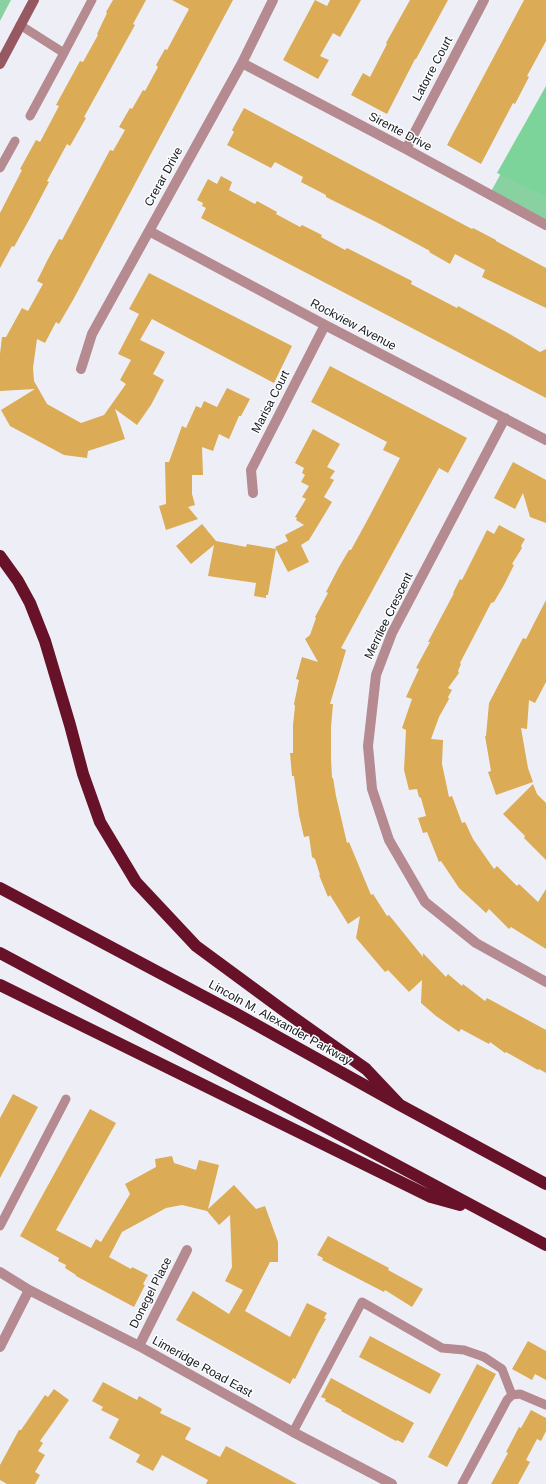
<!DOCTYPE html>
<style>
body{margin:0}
canvas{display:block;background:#eeeff6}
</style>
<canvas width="546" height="1484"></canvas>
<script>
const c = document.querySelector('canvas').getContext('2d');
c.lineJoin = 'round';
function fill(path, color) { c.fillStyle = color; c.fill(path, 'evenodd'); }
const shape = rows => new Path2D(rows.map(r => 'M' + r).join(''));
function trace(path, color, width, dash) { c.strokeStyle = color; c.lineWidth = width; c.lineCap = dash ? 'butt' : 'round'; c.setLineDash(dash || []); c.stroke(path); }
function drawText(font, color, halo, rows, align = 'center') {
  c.font = font + ' Arial,sans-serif'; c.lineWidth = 3; c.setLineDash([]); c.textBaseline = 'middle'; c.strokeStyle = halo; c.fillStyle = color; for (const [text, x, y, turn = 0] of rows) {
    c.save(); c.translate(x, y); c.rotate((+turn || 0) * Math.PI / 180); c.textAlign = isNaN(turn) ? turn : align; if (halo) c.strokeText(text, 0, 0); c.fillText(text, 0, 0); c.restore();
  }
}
fill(shape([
 [0,0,11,0,0,21],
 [546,92,546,225,489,195]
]), '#8ad1a1');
fill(shape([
 [546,86,546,197,497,173]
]), '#7dd49b');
fill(shape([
 [113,0,146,0,133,24,135,25,84,117,86,118,70,146,67,144,47,181,49,182,30,218,14,247,12,246,0,268,0,213,22,170,20,169,36,140,40,142,59,106,56,105,80,61,83,62,98,35,97,34,107,13,106,12],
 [172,0,233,0,73,300,59,324,56,322,45,343,37,339,33,368,34,381,47,404,81,423,104,415,126,384,120,380,131,360,118,354,139,314,129,309,149,273,292,346,274,383,152,319,140,340,165,352,153,374,164,380,151,405,137,425,115,409,125,439,88,451,87,458,64,455,10,426,1,410,35,389,0,391,0,354,2,337,6,337,22,308,28,311,43,284,37,281,48,259,59,239,62,240,110,150,113,151,125,130,119,127,130,108,132,109,143,90,145,91,158,67,156,65,165,49,167,50,189,9],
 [315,0,327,6,330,0,361,0,340,37,333,33,320,56,329,60,318,79,283,60],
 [410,0,448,0,416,59,415,59,387,114,351,95,363,73,370,77,387,44,386,43],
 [524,0,546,0,546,41,527,76,529,77,515,104,513,103,481,164,447,145],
 [244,108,472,229,473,228,496,240,496,241,546,268,546,308,482,277,485,270,455,254,450,264,429,252,430,251,378,223,326,197,326,195,301,182,303,177,275,162,271,168,227,145,234,132,232,130],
 [221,176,232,182,229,190,255,204,257,201,277,212,276,214,300,227,302,225,322,235,321,237,345,250,347,248,412,281,411,284,457,308,458,306,508,333,540,352,546,349,546,398,201,218,206,208,202,206,203,203,197,200,208,179,217,184],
 [330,366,467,438,448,473,439,468,341,648,346,650,330,704,333,704,331,727,331,758,332,778,333,778,336,796,347,843,349,842,371,895,373,894,387,916,389,915,423,957,423,953,446,977,448,974,462,986,463,984,485,1001,487,998,546,1030,546,1073,539,1069,538,1070,506,1052,505,1053,490,1042,489,1044,461,1029,459,1032,436,1016,421,1003,422,980,409,992,388,970,385,972,356,938,360,916,348,924,330,895,328,897,319,875,320,875,315,859,312,857,309,836,304,837,299,815,294,776,292,776,290,753,293,753,293,725,295,706,294,704,299,680,296,679,302,657,318,662,305,639,310,635,316,618,315,617,328,593,326,592,339,567,349,550,351,550,368,519,400,458,383,450,387,442,311,402],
 [227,388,250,399,241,416,239,416,229,439,219,434,213,451,202,447,203,475,192,475,192,494,195,505,188,507,198,519,166,530,159,506,166,504,165,462,169,462,182,426,186,428,196,406,201,408,204,401,217,407],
 [313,429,340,444,327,467,335,471,330,478,334,480,324,497,332,502,309,540,301,545,309,562,288,572,276,549,268,595,266,595,266,598,254,596,256,583,208,576,214,545,191,564,176,546,202,524,216,541,246,547,247,544,276,549,275,547,288,541,285,535,304,525,296,520,297,518,295,517,306,499,302,497,309,486,301,482,305,475,302,473,304,468,295,463],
 [513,462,546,480,546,523,530,517,523,493,515,509,494,498],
 [499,525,525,539,521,546,522,548,512,564,514,565,504,585,494,602,491,603,473,638,460,663,461,664,458,671,459,673,448,688,452,690,448,697,449,699,439,717,431,739,443,740,442,764,449,797,452,796,462,823,465,822,473,839,494,869,497,866,517,886,519,884,538,902,546,889,546,949,511,927,509,929,489,909,486,913,459,888,441,861,439,862,427,832,423,833,418,818,426,816,421,798,419,797,417,789,409,790,404,770,406,730,402,728,412,699,406,697,419,669,416,668,430,642,428,642,454,593,453,593,460,579,462,580,487,530,494,534],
 [546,600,546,682,535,703,529,700,527,729,521,728,528,768,533,782,496,795,488,772,491,771,485,736,486,736,489,703,523,638,526,639],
 [533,784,537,794,546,803,546,860,524,838,525,836,503,814],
 [13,1094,38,1107,0,1178,0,1118],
 [90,1109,116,1123,56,1230,91,1248,96,1239,101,1242,130,1194,125,1184,156,1167,155,1159,172,1156,174,1163,196,1170,199,1160,219,1165,208,1209,234,1185,256,1209,265,1206,278,1242,278,1262,270,1262,245,1311,290,1337,307,1303,327,1313,324,1318,326,1319,318,1333,295,1379,293,1378,290,1384,176,1320,193,1291,229,1314,243,1290,225,1281,232,1267,230,1215,219,1225,207,1211,182,1205,166,1208,122,1232,109,1257,131,1269,132,1267,148,1275,143,1284,145,1285,134,1307,76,1276,76,1275,65,1268,66,1265,58,1261,59,1258,20,1236],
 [328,1236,389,1268,388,1270,423,1289,412,1307,385,1290,384,1292,322,1260,323,1258,317,1255],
 [370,1336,441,1374,430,1394,359,1357],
 [528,1341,546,1351,546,1380,535,1374,532,1380,512,1369],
 [477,1364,496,1374,447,1467,428,1457],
 [331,1378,414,1423,403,1443,397,1440,396,1441,341,1411,342,1410,325,1401,326,1399,321,1397],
 [103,1382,137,1400,139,1396,162,1409,160,1413,191,1428,185,1439,220,1457,226,1446,297,1484,206,1484,208,1480,162,1455,153,1471,136,1462,140,1455,109,1438,119,1419,101,1410,103,1407,92,1401],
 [54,1389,69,1400,40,1441,43,1443,38,1451,45,1455,35,1472,40,1475,35,1484,7,1484,0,1480,0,1465,19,1430,21,1430,45,1395,48,1397],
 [531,1410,546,1418,546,1431,541,1441,537,1439,526,1460,530,1462,518,1484,491,1484,508,1453,506,1452,519,1427,521,1428]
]), '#dbab55');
trace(shape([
 [20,25,64,53,92,0],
 [30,116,64,53],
 [0,168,15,141],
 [0,1226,66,1099],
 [293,1432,362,1302,442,1348,464,1350,484,1357,502,1369,512,1395],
 [462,1484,507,1400,512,1395,520,1394,546,1405]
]), '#b58a90', 9);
trace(shape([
 [242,63,406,149,546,225],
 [406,149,484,0],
 [149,231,325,325,546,440],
 [81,369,92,334,242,63,273,0],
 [505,418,392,633,376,675,368,746,372,789,389,840,425,902,476,943,546,982],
 [253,493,251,470,325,325],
 [0,1272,29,1290,139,1346,293,1432,392,1484],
 [139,1346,187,1250],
 [0,1347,29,1290]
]), '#b58a90', 10);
trace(shape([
 [0,64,34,0]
]), '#965962', 10);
trace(shape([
 [0,556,18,581,30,603,45,641,70,725,83,774,100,822,136,882,196,946,283,1010,366,1069,400,1105],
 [0,888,235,1013,400,1105,546,1184],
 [0,953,546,1245],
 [0,985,431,1197,460,1205]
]), '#671229', 12);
drawText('12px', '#151618', '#fcfdfe', [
 ["Latorre Court",433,69,-62],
 ["Sirente Drive",400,132,28],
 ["Crerar Drive",164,177,-61],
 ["Rockview Avenue",353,325,28],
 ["Marisa Court",271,402,-63],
 ["Merrilee Crescent",389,616,-64],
 ["Lincoln M. Alexander Parkway",280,1023,29],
 ["Donegel Place",151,1293,-63],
 ["Limeridge Road East",202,1367,29]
]);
</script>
